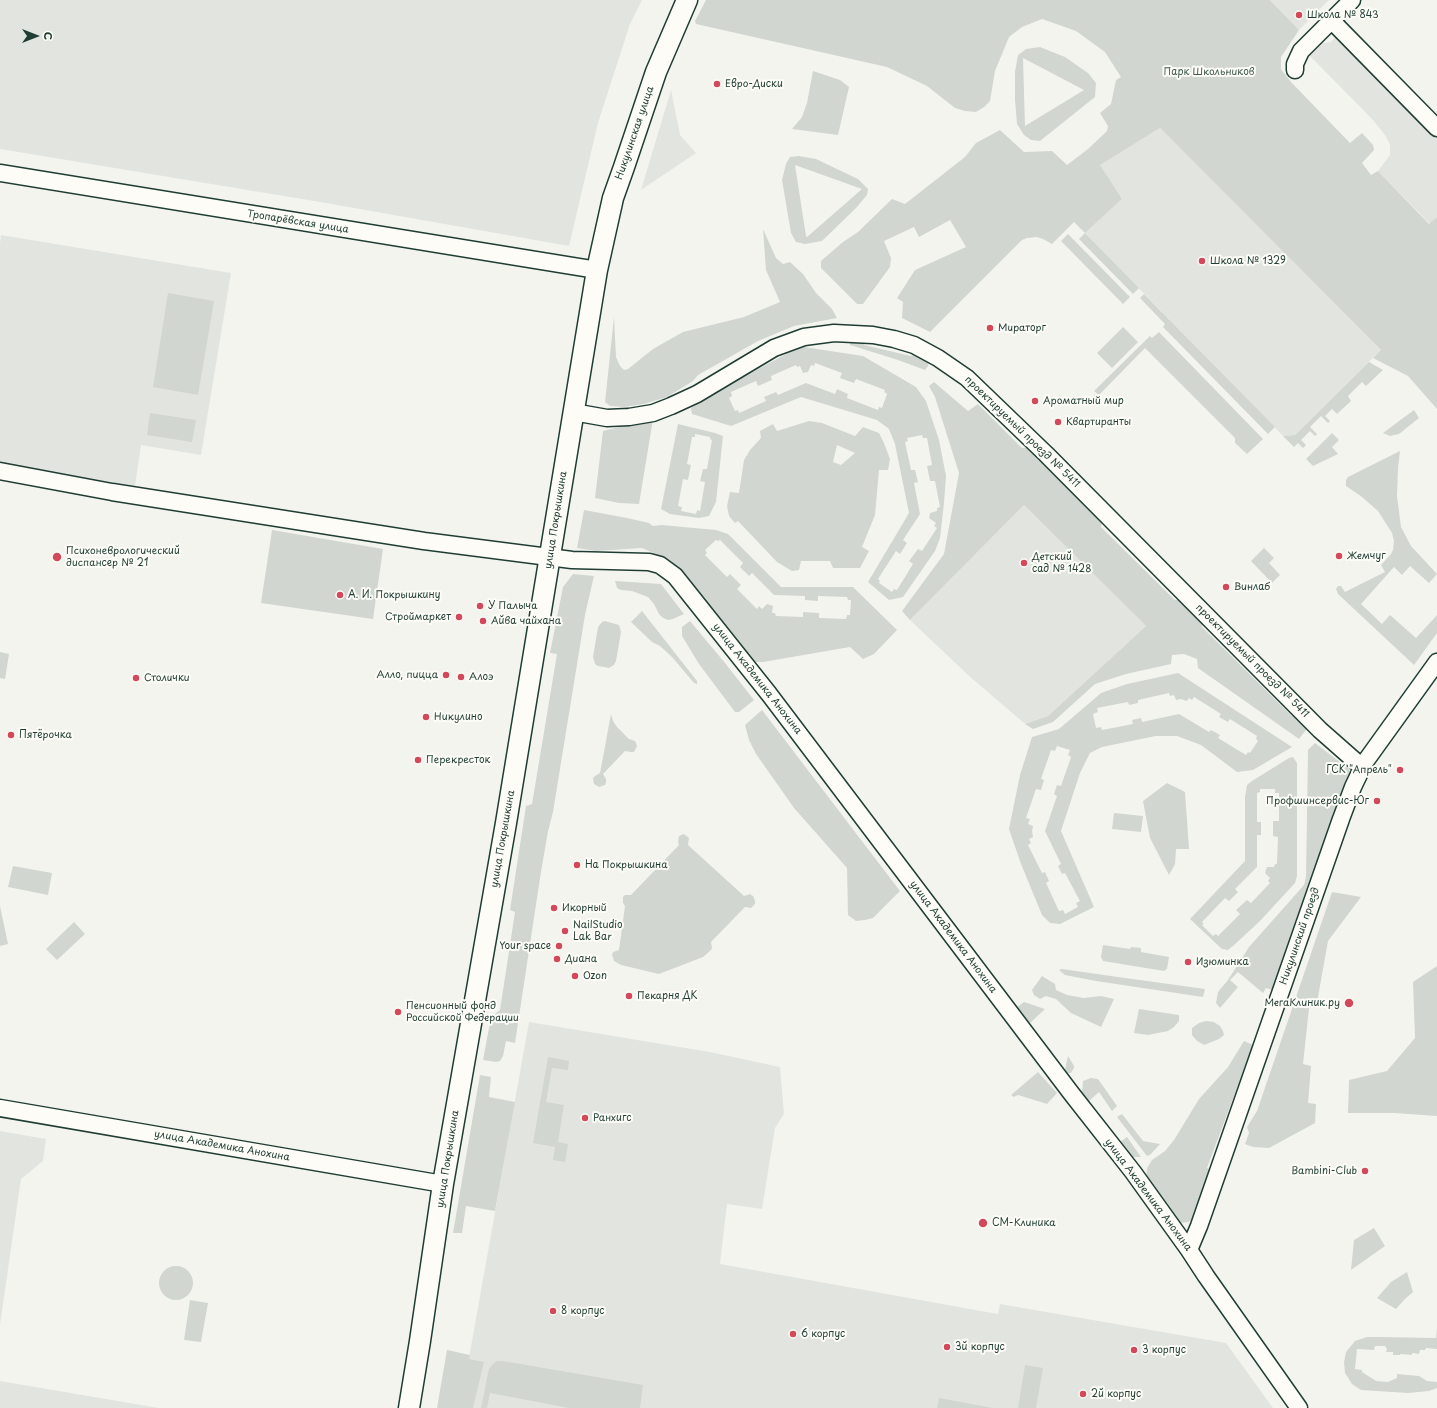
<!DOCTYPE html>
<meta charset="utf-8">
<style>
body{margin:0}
#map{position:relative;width:1437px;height:1408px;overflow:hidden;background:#f4f4ef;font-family:"Playpen Sans",sans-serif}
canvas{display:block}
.north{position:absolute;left:16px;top:16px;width:40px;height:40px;-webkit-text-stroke:3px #fdfcf7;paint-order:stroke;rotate:90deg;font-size:11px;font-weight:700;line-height:16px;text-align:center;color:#1f3d34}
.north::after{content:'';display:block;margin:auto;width:14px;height:18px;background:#1f3d34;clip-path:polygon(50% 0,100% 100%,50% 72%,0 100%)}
</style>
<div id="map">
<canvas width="1437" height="1408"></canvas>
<div class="north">С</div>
</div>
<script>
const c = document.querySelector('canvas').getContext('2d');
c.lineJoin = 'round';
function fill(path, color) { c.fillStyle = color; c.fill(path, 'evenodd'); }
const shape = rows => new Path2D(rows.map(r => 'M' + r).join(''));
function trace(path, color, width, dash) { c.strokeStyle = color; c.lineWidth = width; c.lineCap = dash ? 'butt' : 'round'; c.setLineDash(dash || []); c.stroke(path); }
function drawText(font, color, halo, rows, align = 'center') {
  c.font = font + ' "Playpen Sans",sans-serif'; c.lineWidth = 4; c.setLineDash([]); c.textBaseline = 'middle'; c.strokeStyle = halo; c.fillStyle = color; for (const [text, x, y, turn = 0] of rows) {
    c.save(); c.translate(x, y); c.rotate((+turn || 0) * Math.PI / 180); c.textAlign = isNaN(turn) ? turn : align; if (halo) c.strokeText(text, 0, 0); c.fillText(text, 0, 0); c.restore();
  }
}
fill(shape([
 [0,0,642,0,630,24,598,123,569,246,320,202,0,149],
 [1270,0,1329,0,1299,30],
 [1338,34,1437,135,1437,217,1430,224,1378,171,1390,155,1390,145,1385,135,1372,119,1310,56,1323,43,1331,42],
 [671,90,680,135,696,153,641,190],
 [1160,128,1381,350,1295,435,1283,436,1085,233,1122,199,1099,165],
 [1,235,231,273,201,455,141,445,135,486,0,464,0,243],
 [1024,505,1146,626,1048,716,1025,724,968,675,910,620],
 [529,1022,710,1052,780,1067,784,1114,775,1128,762,1209,727,1204,720,1264,998,1314,1000,1304,1226,1343,1273,1408,460,1408],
 [0,1131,46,1139,43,1161,21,1179,0,1325],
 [0,1381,159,1408,0,1408]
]), '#e2e5df');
fill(shape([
 [706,0,1270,0,1299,30,1281,57,1281,69,1291,82,1350,143,1362,133,1373,145,1374,150,1362,163,1371,175,1378,171,1429,224,1437,217,1437,409,1408,376,1373,358,1381,350,1160,128,1100,165,1122,199,1085,233,1139,288,1133,294,1079,239,1085,233,1074,222,1052,244,1043,239,1037,237,1027,238,1022,240,930,332,902,318,903,302,897,298,915,270,966,247,950,220,919,237,914,227,884,241,891,258,890,267,863,304,857,304,821,268,821,261,843,242,858,232,892,199,905,204,965,157,976,143,1000,130,1024,152,1052,151,1067,165,1088,149,1107,131,1108,126,1100,113,1111,104,1116,80,1121,77,1105,52,1076,31,1042,19,1022,27,1009,37,995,71,990,101,984,107,976,112,965,111,955,108,927,86,887,67,696,24,695,21],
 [1040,47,1065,57,1088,73,1096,83,1095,97,1040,141,1031,140,1024,135,1017,124,1015,100,1015,72,1018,55,1026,49],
 [1023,58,1084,90,1025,126],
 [813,71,840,80,849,87,838,135,792,129,802,117,807,103],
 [799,156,816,159,858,179,868,189,867,195,856,208,822,241,805,244,796,242,791,233,782,180,786,164,790,157],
 [795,165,862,189,807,237,806,236],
 [763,229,776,258,783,264,790,262,803,274,816,293,832,309,837,318,794,326,758,341,698,375,693,381,667,397,644,404,624,407,610,406,605,402,614,317,616,357,620,366,624,370,628,369,653,349,683,332,744,317,780,302,766,270],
 [1068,234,1130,297,1123,304,1061,241],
 [168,293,214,301,198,395,153,387],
 [1144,294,1275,427,1268,434,1163,327,1165,324,1140,298],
 [1123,327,1138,342,1112,368,1097,353],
 [1159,332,1263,439,1247,454,1235,443,1235,438,1145,348,1099,395,1094,391,1150,336,1152,338],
 [850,338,862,339,864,345,911,356,916,353,929,362,928,366,925,370,898,360,850,345],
 [804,347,863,356,916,387,926,401,939,440,946,476,944,503,940,538,935,551,903,597,889,600,868,582,909,513,895,444,889,429,877,420,801,397,731,426,692,414,691,408,730,384,788,353],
 [815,363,842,373,840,378,854,383,856,379,885,390,884,392,887,394,882,408,879,407,878,410,847,398,848,394,837,389,835,394,806,383,778,395,776,392,764,397,766,401,739,413,738,410,735,411,729,398,732,396,731,392,756,381,758,386,772,380,771,376,796,365,797,367,800,366,803,373,808,372,811,365,814,366],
 [922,435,923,438,927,438,932,465,927,466,930,481,935,481,940,507,937,508,937,511,930,513,929,518,936,523,934,526,937,528,922,551,918,549,909,561,913,564,897,590,894,589,892,592,879,583,880,581,878,579,896,551,900,554,907,543,903,540,920,514,914,483,918,482,915,470,911,470,905,442,908,441,907,438],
 [1369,362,1383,370,1366,386,1362,382,1348,396,1351,401,1337,414,1332,409,1325,416,1330,421,1328,423,1321,416,1310,427,1317,434,1315,436,1310,431,1301,440,1306,445,1303,448,1298,443,1294,447,1283,436,1295,435],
 [934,382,968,411,978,404,1022,448,1030,448,1102,521,1101,527,1175,600,1183,600,1203,621,1202,627,1292,716,1296,712,1309,726,1299,739,1198,668,1197,659,1184,654,1172,655,1171,664,1126,674,1095,684,1053,722,1033,729,1025,724,1048,716,1146,626,1024,505,910,620,902,611,944,554,959,473,935,397,929,386],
 [1414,410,1419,418,1399,434,1390,436,1383,433],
 [150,413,196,420,192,442,147,435],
 [653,419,639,504,619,503,595,498,603,431],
 [809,421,822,423,855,436,863,427,879,433,884,443,890,459,888,470,879,470,875,515,862,547,869,551,860,568,833,568,830,561,801,561,799,570,792,571,777,562,738,521,735,523,729,516,727,506,730,492,739,493,744,460,750,450,761,438,760,431,773,424,777,431],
 [837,445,855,453,841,465,833,462],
 [678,424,715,433,723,436,716,502,709,516,699,518,670,514,661,509],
 [695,434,710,437,710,439,712,440,707,469,703,469,700,481,705,482,700,511,697,510,696,514,681,511,682,507,678,506,683,479,688,480,691,465,687,464,692,437,695,437],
 [1332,433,1339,440,1332,447,1338,454,1313,466,1306,459],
 [1400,451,1398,468,1397,496,1401,527,1411,546,1437,574,1429,583,1410,566,1402,575,1394,567,1361,604,1382,624,1390,615,1416,638,1437,615,1437,633,1414,665,1338,594,1336,589,1338,586,1341,586,1345,592,1385,572,1381,565,1391,554,1393,550,1394,541,1392,533,1378,511,1362,497,1346,486,1346,480,1348,477],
 [584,510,627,518,649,523,653,526,662,525,716,530,728,534,781,587,853,587,897,630,874,654,863,659,850,647,763,662,753,662,670,560,642,548,596,551,577,548],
 [716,540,718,541,720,540,743,563,740,567,749,576,752,573,774,595,805,596,805,600,818,601,818,596,847,597,848,600,851,600,850,615,847,615,846,619,819,618,819,613,803,612,803,617,776,616,775,613,772,613,773,606,767,604,762,609,759,606,757,609,737,589,741,585,730,574,727,577,705,555,707,553,705,550],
 [272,530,383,549,373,619,261,603],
 [1264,548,1274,558,1269,563,1280,575,1272,583,1251,561],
 [573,574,594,576,585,615,553,812,548,831,540,878,515,1043,506,1041,503,1056,500,1061,496,1062,483,1060,491,1017,500,1010,515,912,510,910,526,806,532,804,557,654,550,653,563,587],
 [615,581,661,584,684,614,673,619,668,620,663,618,659,614,654,604,648,597,632,591,621,590,617,588],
 [642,611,697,681,697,684,694,683,672,657,660,646,652,642,631,622],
 [605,621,619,625,621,632,616,661,614,665,609,668,598,666,595,664,593,657,598,627,602,622],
 [690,621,725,663,754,700,739,712,735,712,699,664,682,636,682,627],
 [0,652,9,654,5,679,0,678],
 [1178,673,1292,747,1253,770,1237,772,1201,745,1177,736,1156,736,1102,747,1090,753,1080,773,1061,831,1094,907,1060,924,1050,923,1042,915,1021,864,1009,829,1020,775,1032,737,1059,729,1101,693,1127,684],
 [1169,693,1170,696,1174,695,1176,700,1181,699,1187,701,1189,698,1192,700,1194,697,1221,714,1219,717,1228,722,1230,719,1257,736,1256,739,1258,741,1250,753,1248,752,1246,755,1218,738,1220,735,1211,730,1209,732,1179,714,1142,722,1141,718,1132,720,1133,724,1102,730,1101,727,1096,728,1093,714,1098,712,1097,708,1128,702,1129,705,1138,703,1138,700],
 [1057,746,1070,750,1068,755,1071,757,1061,786,1057,785,1054,794,1057,796,1045,831,1061,864,1058,866,1062,874,1065,873,1080,901,1076,903,1078,907,1065,914,1063,910,1059,911,1046,883,1049,881,1045,872,1042,873,1028,845,1031,843,1029,839,1033,837,1032,831,1033,826,1028,824,1030,819,1026,818,1036,789,1041,790,1044,780,1041,779,1051,750,1055,751],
 [762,710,900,891,873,918,865,920,856,921,848,915,847,868,794,808,756,754,749,740,745,725],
 [611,714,613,721,617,727,629,739,635,741,637,746,634,752,631,752,625,751,603,774,606,779,606,782,605,785,599,787,594,784,593,778,595,776,600,773],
 [1315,743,1353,772,1273,990,1266,988,1263,993,1238,972,1230,980,1238,987,1220,1008,1216,1003,1218,992,1228,980,1249,947,1304,885,1306,877,1308,750],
 [1293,757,1297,763,1297,876,1295,883,1260,921,1233,946,1228,950,1222,949,1190,919,1245,861,1245,797,1247,785,1252,781,1289,758],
 [1260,789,1275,789,1275,793,1279,793,1279,821,1273,821,1273,836,1278,837,1277,864,1275,864,1274,867,1267,867,1265,873,1270,878,1268,881,1270,883,1251,903,1247,900,1236,910,1240,914,1218,936,1216,934,1213,936,1202,925,1204,924,1202,922,1225,898,1229,901,1238,892,1235,889,1257,867,1257,835,1261,835,1261,822,1257,822,1257,793,1260,792],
 [1167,783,1185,792,1189,849,1176,849,1175,864,1169,875,1150,838,1143,801],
 [1114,813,1143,816,1141,832,1112,829],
 [684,834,689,838,688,845,744,896,750,894,753,896,755,901,755,904,751,908,745,907,711,942,712,948,711,950,703,957,659,974,621,965,614,961,612,955,613,952,619,950,625,906,623,903,623,897,625,895,631,895,679,845,678,842,679,836],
 [13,866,52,873,48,895,8,887],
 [1332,892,1361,897,1328,941,1316,1008,1309,1008,1303,1064,1311,1066,1308,1103,1316,1104,1315,1123,1269,1148,1253,1147,1245,1144,1249,1133,1247,1127,1257,1111],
 [0,906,8,944,0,946],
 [74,922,85,934,57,960,46,949],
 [1103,945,1130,949,1131,947,1141,948,1141,952,1169,957,1167,969,1164,971,1103,961,1101,957],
 [1437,966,1437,1116,1394,1113,1348,1113,1349,1080,1387,1071,1415,1038,1413,982],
 [1062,969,1118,977,1205,989,1203,997,1096,981,1065,975,1059,970],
 [1042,976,1055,984,1056,990,1067,995,1084,998,1101,996,1114,999,1101,1027,1071,1013,1056,999,1046,996,1040,999,1034,995,1032,990],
 [1024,1002,1045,1009,1030,1023,1017,1007],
 [1139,1009,1179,1015,1179,1021,1174,1027,1168,1031,1148,1035,1134,1033],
 [1206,1021,1214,1022,1220,1026,1223,1031,1224,1035,1219,1039,1204,1045,1197,1041,1192,1035,1192,1028,1199,1023],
 [1244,1041,1253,1045,1207,1168,1211,1170,1194,1217,1189,1222,1179,1223,1146,1181,1147,1168,1152,1160,1165,1151,1174,1140,1199,1099,1228,1067],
 [1068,1056,1074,1066,1074,1068,1071,1073,1068,1073,1065,1070],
 [548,1057,569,1061,568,1070,552,1068,546,1102,564,1105,558,1142,568,1144,565,1162,553,1160,555,1147,533,1143],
 [1038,1072,1057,1093,1047,1104,1018,1095,1014,1097,1011,1095],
 [480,1075,491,1077,489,1097,515,1102,495,1211,466,1206,462,1233,453,1233],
 [1091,1078,1098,1079,1117,1106,1112,1111,1099,1092,1088,1102,1082,1093,1083,1081],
 [1122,1114,1143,1141,1160,1144,1150,1155,1147,1156,1117,1117],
 [1127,1137,1141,1157,1130,1157,1119,1143],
 [1374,1228,1385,1246,1351,1270,1354,1240],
 '159 1283a17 17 0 1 1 34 0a17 17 0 1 1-34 0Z',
 [1407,1272,1413,1292,1405,1299,1396,1309,1377,1298,1391,1282],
 [190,1300,208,1303,201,1342,184,1340],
 [1437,1328,1437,1349,1426,1348,1425,1350,1420,1350,1419,1354,1412,1353,1412,1355,1400,1354,1400,1355,1393,1355,1393,1352,1386,1352,1387,1349,1385,1346,1375,1346,1374,1350,1357,1349,1355,1369,1362,1370,1362,1372,1376,1381,1388,1382,1397,1378,1397,1374,1419,1376,1427,1381,1437,1382,1437,1388,1429,1391,1408,1393,1361,1390,1352,1384,1345,1373,1344,1362,1346,1352,1355,1341,1367,1337,1378,1337,1436,1338],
 [447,1350,470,1355,469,1359,484,1362,473,1408,437,1408],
 [497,1361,503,1361,643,1385,640,1408,569,1408,490,1393,487,1408,481,1408,489,1369,493,1364],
 [1025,1365,1043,1368,1036,1408,1018,1408],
 [939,1398,993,1408,937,1408]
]), '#d1d6d1');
const minor = shape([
 [1331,20,1437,128],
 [1295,70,1295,64,1301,51,1352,0],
 [0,173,597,270],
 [573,412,607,418,629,417,653,413,671,406,697,394,774,348,804,337,834,333,873,335,894,339,914,345,938,358,967,378,1046,454,1320,730,1362,767],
 [0,471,112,492,424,541,572,560,649,562,660,565,675,576,769,694,1071,1093,1133,1172,1189,1250,1206,1276,1299,1408],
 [0,1108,443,1184],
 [1189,1250,1199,1226,1341,819,1353,787,1365,762,1437,662]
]);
const major = shape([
 [409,1408,420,1341,443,1184,506,823,597,270,613,198,624,167,656,72,687,0]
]);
trace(minor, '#1f3d34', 19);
trace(major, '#1f3d34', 23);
trace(minor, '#fdfcf7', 16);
trace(major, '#fdfcf7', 20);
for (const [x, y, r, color] of [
 [1299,15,4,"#d1495b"],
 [717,84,4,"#d1495b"],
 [1202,261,4,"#d1495b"],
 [990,328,4,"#d1495b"],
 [1035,401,4,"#d1495b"],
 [1058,422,4,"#d1495b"],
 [1339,556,4,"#d1495b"],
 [57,557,5,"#d1495b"],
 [1024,563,4,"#d1495b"],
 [1226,587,4,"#d1495b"],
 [340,595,4,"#d1495b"],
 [480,606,4,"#d1495b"],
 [459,617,4,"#d1495b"],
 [483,621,4,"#d1495b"],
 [446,675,4,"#d1495b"],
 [461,677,4,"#d1495b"],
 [136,678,4,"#d1495b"],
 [426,717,4,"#d1495b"],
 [11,735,4,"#d1495b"],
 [418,760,4,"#d1495b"],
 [1400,770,4,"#d1495b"],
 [1377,801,4,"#d1495b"],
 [577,865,4,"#d1495b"],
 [554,908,4,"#d1495b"],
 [565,931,4,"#d1495b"],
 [559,946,4,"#d1495b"],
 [557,959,4,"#d1495b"],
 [1188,962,4,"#d1495b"],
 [575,976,4,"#d1495b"],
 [629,996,4,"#d1495b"],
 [1349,1003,5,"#d1495b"],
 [398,1012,4,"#d1495b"],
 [585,1118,4,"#d1495b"],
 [1365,1171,4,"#d1495b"],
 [983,1223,5,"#d1495b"],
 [553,1311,4,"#d1495b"],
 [793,1334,4,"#d1495b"],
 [947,1347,4,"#d1495b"],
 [1134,1350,4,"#d1495b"],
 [1083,1394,4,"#d1495b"]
]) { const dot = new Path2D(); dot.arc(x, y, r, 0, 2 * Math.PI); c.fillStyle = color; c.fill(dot); trace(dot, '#fdfcf7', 1.5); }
drawText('10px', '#1f3d34', '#fdfcf7', [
 ["Школа № 843",1307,15],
 ["Евро-Диски",725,84],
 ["Школа № 1329",1210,261],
 ["Мираторг",998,328],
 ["Ароматный мир",1043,401],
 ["Квартиранты",1066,422],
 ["Психоневрологический",66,551],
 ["диспансер № 21",66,563],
 ["Жемчуг",1347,556],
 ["Детский",1032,557],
 ["сад № 1428",1032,569],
 ["Винлаб",1234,587],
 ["А. И. Покрышкину",348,595],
 ["У Палыча",488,606],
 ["Строймаркет",451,617,"right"],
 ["Айва чайхана",491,621],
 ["Алло, пицца",438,675,"right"],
 ["Алоэ",469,677],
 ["Столички",144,678],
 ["Никулино",434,717],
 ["Пятёрочка",19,735],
 ["Перекресток",426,760],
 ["ГСК \"Апрель\"",1392,770,"right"],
 ["Профшинсервис-Юг",1369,801,"right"],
 ["На Покрышкина",585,865],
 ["Икорный",562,908],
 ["NailStudio",573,925],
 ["Lak Bar",573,937],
 ["Your space",551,946,"right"],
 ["Диана",565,959],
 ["Изюминка",1196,962],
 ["Ozon",583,976],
 ["Пекарня ДК",637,996],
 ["МегаКлиник.ру",1340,1003,"right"],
 ["Пенсионный фонд",406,1006],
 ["Российской Федерации",406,1018],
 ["Ранхигс",593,1118],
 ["Bambini-Club",1357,1171,"right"],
 ["СМ-Клиника",992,1223],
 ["8 корпус",561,1311],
 ["6 корпус",801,1334],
 ["3й корпус",955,1347],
 ["3 корпус",1142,1350],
 ["2й корпус",1091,1394]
], 'left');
drawText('10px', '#435c53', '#fdfcf7', [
 ["Парк Школьников",1209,72]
]);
drawText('10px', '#1f3d34', '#fdfcf7', [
 ["Никулинская улица",635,133,-71],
 ["Тропарёвская улица",298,222,9],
 ["проектируемый проезд № 5411",1022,432,44],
 ["улица Покрышкина",556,520,-81],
 ["проектируемый проезд № 5411",1252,661,45],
 ["улица Академика Анохина",757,679,52],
 ["улица Покрышкина",503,839,-80],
 ["Никулинский проезд",1300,936,-71],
 ["улица Академика Анохина",953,937,53],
 ["улица Академика Анохина",222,1146,10],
 ["улица Покрышкина",448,1159,-81],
 ["улица Академика Анохина",1148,1195,53]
]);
</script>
